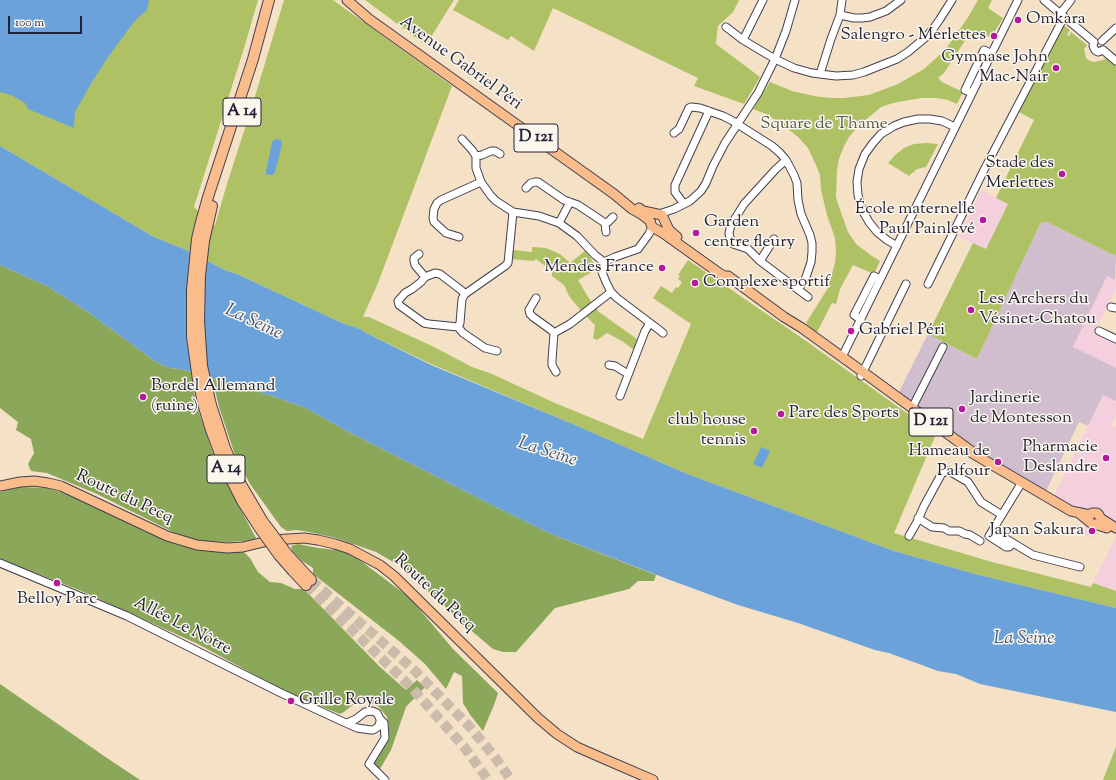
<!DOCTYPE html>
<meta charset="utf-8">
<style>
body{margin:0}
#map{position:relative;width:1116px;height:780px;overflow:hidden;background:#f5e1c6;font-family:"Sorts Mill Goudy",serif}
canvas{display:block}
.scale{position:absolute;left:8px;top:16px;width:74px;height:18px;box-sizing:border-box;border:2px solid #22223b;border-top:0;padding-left:5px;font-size:12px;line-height:14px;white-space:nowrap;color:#22223b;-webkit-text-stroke:3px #fbf7ec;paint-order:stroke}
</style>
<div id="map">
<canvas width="1116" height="780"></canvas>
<div class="scale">100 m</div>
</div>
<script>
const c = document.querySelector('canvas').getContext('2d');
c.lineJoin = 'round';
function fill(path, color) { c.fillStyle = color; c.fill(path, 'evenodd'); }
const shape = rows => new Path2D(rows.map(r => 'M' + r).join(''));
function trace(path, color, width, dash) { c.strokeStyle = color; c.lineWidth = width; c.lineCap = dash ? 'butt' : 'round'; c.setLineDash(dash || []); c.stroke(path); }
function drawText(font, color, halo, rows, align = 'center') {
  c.font = font + ' "Sorts Mill Goudy",serif'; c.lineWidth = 3; c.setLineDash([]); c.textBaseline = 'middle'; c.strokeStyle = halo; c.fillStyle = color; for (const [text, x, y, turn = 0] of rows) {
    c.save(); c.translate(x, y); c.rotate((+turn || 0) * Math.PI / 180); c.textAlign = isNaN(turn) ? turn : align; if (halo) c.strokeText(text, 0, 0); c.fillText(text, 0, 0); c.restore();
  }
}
fill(shape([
 [981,190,1008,203,986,250,959,237],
 [1107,276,1116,280,1116,289,1095,331,1116,342,1116,368,1073,347],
 [1103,395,1116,401,1116,415,1111,425,1116,427,1116,530,1101,523,1092,538,1082,533,1087,517,1054,496],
 [1116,536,1116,591,1093,583]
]), '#f4cfdd');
fill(shape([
 [1042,222,1047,222,1116,256,1115,280,1107,276,1073,347,1116,368,1116,401,1103,395,1088,426,1079,422,1046,491,993,461,941,427,898,394,928,334,977,359,1039,226]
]), '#d0bdcd');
fill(shape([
 [0,0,258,0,245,45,194,207,198,211,196,220,215,225,227,184,253,103,284,0,333,0,452,86,378,283,363,317,369,317,434,347,472,367,492,374,555,403,643,439,691,324,653,298,661,286,672,293,676,287,678,288,682,282,678,279,680,276,678,275,688,260,806,341,936,434,894,533,992,562,1091,587,1093,583,1116,591,1116,608,975,574,894,551,685,473,575,425,431,364,368,334,360,329,342,323,237,274,227,271,184,249,154,237,0,146],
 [365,0,454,0,426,45],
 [459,0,739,0,733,12,718,26,717,34,716,44,760,77,744,104,694,86,698,78,553,8,534,51,511,36,508,40,453,10],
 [978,0,992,0,988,8,1003,18,991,38,982,33,975,39,968,36,944,73,938,78,942,82,963,92,957,104,948,100,936,98,921,98,893,103,881,107,858,126,849,137,844,146,839,159,837,171,836,197,839,207,848,232,856,244,872,256,880,261,874,274,853,265,840,289,836,304,832,303,816,334,806,323,828,288,835,263,836,251,835,238,827,215,821,190,820,175,815,163,808,148,798,137,787,128,766,114,753,109,770,82,792,91,814,96,830,98,844,98,869,95,898,84,924,69,945,50,967,19],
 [1062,24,1070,30,1067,35,1069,36,1071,32,1087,45,1084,49,1086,58,1090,61,1094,62,1103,60,1110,56,1116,61,1116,256,1047,222,1042,222,1039,226,977,359,928,334,973,243,986,249,1008,204,996,198,1034,120,1015,110],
 [926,143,938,144,926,167,917,169,909,176,888,163,895,155,904,148,914,144],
 [532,247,546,248,560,254,570,263,586,250,597,269,578,280,587,295,592,303,581,311,569,296,564,285,552,276,552,271,536,259,534,261,511,259,512,250,532,252],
 [596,308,599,312,637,339,634,350,622,341,607,333,597,340,593,338,595,325,586,316],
 [1116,747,1116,780,1103,780]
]), '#afc165');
fill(shape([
 [0,265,47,286,85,310,156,362,170,368,180,369,191,372,196,404,218,467,257,540,228,542,199,541,175,533,97,494,47,473,31,471,28,464,34,453,31,439,16,430,18,422,0,408],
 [212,377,272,396,306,408,343,429,496,507,551,534,656,575,654,581,638,581,629,589,555,608,516,652,503,652,493,649,467,627,402,567,376,552,336,538,309,532,297,530,287,531,281,527,250,484,235,455,219,407],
 [21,487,49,488,82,500,144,531,202,551,244,552,250,558,258,572,270,582,281,583,295,589,304,589,379,666,406,690,417,680,425,687,406,707,391,750,380,769,377,769,373,763,387,742,389,728,387,717,379,707,361,698,344,712,340,714,288,693,198,644,79,590,0,559,0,492],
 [298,544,318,548,337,550,353,555,410,598,453,649,498,693,494,705,483,731,471,716,463,703,462,676,454,672,446,689,425,664,399,641,313,574,313,568,302,561,292,551,291,546],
 [0,684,107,758,140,780,0,780]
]), '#8ba75a');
fill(shape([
 [0,0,149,0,147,10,139,17,130,27,106,60,92,82,75,112,74,128,28,109,25,103,11,95,0,92],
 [275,139,281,140,282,144,275,172,274,174,271,175,266,174,266,172,272,142],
 [0,146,154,237,184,249,227,271,237,274,342,323,360,329,368,334,431,365,575,425,685,473,894,551,975,574,1116,608,1116,712,980,684,956,674,938,671,889,653,875,650,798,623,738,605,670,580,551,534,496,507,343,429,306,408,272,396,214,378,180,369,170,368,156,362,85,310,47,286,0,265],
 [761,447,770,451,762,468,753,464]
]), '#6aa2d9');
trace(shape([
 [311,580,413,669,469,726,494,756,511,780],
 [306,585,411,687,465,748,488,780]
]), '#cbbbaa', 10, [10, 5]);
const minor = shape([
 [763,0,743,40,775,59,794,68,812,73,836,76,853,75,864,72,897,59,908,52,926,37,933,29,940,19,952,0],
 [1044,0,1094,42],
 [1060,14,1071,0],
 [840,15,854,18,862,18,870,17,886,11,901,0],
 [726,27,743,40],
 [1102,41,1116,28],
 [1094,42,1093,46,1095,50,1098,52,1103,50],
 [1103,50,1116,61],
 [820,74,831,39,840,15,842,0],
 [972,93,965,90,984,50,992,54],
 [674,133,679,129,689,108,691,107,700,108,723,116,731,120,772,146,780,153,786,160,794,175,797,183,798,200,801,214,810,235,812,243,812,252,811,262,805,280,798,289],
 [462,139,472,150,476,156,482,155,491,151,495,151,500,154],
 [476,156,476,168,481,182,491,196,496,201,513,212,539,216,559,223,577,236,595,255,604,262,615,257,638,249,649,234,652,227],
 [786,160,775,170,744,204,731,225,729,233,730,238,733,244,748,249,760,261,808,297],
 [526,188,531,183,535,182,538,182,564,200,578,205,605,223,606,232],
 [684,204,675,192,675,185,709,111],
 [659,214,674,209,690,201,701,191,706,183,713,166,725,143,758,93,775,59,786,31,795,0],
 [559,223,570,202],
 [605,223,608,222,613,217],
 [459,237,446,233,434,222,433,218,434,209,437,203,441,200,481,182],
 [897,246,887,240,877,232,869,222,862,210,858,195,857,182,859,169,865,154,873,143,881,134,894,126,904,122,918,119,930,119,942,121,955,127],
 [419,254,414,258,414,261,415,265,425,277],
 [760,261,774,239],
 [604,262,602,272,606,282,611,292,617,298,658,329,663,333],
 [928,284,985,168,1064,17],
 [465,294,461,290,440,274,435,273,425,277,421,282,412,289,405,293,398,301,399,305,424,323,429,324,458,327,463,333,485,348,497,351],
 [536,298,529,310,530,314,533,317,551,330,554,333,552,360,552,365,556,372],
 [1111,307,1116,308],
 [861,320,854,315,874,276,880,279],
 [458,327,460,323,462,299,465,294,505,266,508,263,513,212],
 [1099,331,1116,339],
 [554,333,570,324,611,292],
 [842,357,1018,0],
 [609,365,615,366,628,374],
 [861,376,906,284],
 [620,396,645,331,650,323],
 [912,408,943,347],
 [918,518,932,527,944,528,949,531,959,531,965,534,970,535,980,541],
 [993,531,1033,555,1080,567],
 [909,536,917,522,924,506,942,473,949,471,968,482,981,502,1002,515],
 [1013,543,1009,547,1006,547,989,536,1019,487,1022,482],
 [0,563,127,616,281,693,337,719,357,728,371,730,373,730,378,727,380,722,380,719],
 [347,723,356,719,365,712,372,711,377,713,380,719,384,723,385,738,369,764,385,780]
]);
const major = shape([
 [347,0,369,19,614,194,632,209,641,214,650,221,652,227,663,233,719,273,732,280],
 [639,208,643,211,662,215,669,230,677,237],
 [728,276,784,317,802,328,863,372,978,456],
 [972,453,1071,511,1090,515,1092,513,1097,513,1099,515,1100,518,1116,528],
 [0,486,20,482,34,481,48,483,61,486,167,536,197,545,227,548,243,547,272,540,304,538,318,540,335,544,350,549,380,565,394,576,538,718,557,734,577,747,602,758,653,780],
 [1080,514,1091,523,1107,528]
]);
const highway = shape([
 [212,206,204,241,200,276,199,321,202,366,211,405,225,448,239,481,263,522],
 [259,527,242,501,225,467,211,430,204,407,198,380,192,337,192,290,197,239,201,222,208,197,253,59,269,0],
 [298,566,311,580],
 [293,571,306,585]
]);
trace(minor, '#423f50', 9);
trace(major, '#423f50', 11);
trace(highway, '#423f50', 12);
trace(minor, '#fff', 7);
trace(major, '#fabc8b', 9);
trace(highway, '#fabc8b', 10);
const highwayBridge = shape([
 [264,523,287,554,298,566],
 [259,527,279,555,293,571]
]);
trace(highwayBridge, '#423f50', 12, []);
trace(highwayBridge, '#fabc8b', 10);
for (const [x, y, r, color] of [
 [1018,20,4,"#b5179e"],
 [994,36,4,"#b5179e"],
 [1056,68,4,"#b5179e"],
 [1062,174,4,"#b5179e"],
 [983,220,4,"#b5179e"],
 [696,233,4,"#b5179e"],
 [662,268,4,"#b5179e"],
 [695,283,4,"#b5179e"],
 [971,310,4,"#b5179e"],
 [851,331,4,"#b5179e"],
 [143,397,4,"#b5179e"],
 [962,409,4,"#b5179e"],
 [781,414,4,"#b5179e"],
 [754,431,4,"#b5179e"],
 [1106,458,4,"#b5179e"],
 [998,462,4,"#b5179e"],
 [1092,531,4,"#b5179e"],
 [57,583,4,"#b5179e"],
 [291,701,4,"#b5179e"]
]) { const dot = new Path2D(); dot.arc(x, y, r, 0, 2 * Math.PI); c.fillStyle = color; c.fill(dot); trace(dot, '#fbf7ec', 1.5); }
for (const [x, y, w] of [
 [242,112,38],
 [536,138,44],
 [931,422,44],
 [226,469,38]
]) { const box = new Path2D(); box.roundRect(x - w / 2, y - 14, w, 28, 3); c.fillStyle = '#fbf7ec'; c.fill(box); trace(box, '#22223b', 1); }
drawText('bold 16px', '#22223b', null, [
 ["A 14",242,112],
 ["D 121",536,138],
 ["D 121",931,422],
 ["A 14",226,469]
]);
drawText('17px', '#22223b', '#fbf7ec', [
 ["Omkara",1026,20],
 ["Salengro - Merlettes",986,36,"right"],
 ["Gymnase John",1048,58,"right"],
 ["Mac-Nair",1048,78,"right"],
 ["Stade des",1054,164,"right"],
 ["Merlettes",1054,184,"right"],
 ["École maternelle",975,210,"right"],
 ["Paul Painlevé",975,230,"right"],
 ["Garden",704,223],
 ["centre fleury",704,243],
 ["Mendes France",654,268,"right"],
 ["Complexe sportif",703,283],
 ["Les Archers du",979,300],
 ["Vésinet-Chatou",979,320],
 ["Gabriel Péri",859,331],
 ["Bordel Allemand",151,387],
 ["(ruine)",151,407],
 ["Jardinerie",970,399],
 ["de Montesson",970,419],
 ["Parc des Sports",789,414],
 ["club house",746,421,"right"],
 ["tennis",746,441,"right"],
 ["Pharmacie",1098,448,"right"],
 ["Deslandre",1098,468,"right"],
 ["Hameau de",990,452,"right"],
 ["Palfour",990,472,"right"],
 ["Japan Sakura",1084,531,"right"],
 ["Belloy Parc",57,600,"center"],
 ["Grille Royale",299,701]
], 'left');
drawText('17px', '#22223b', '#fbf7ec', [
 ["Avenue Gabriel Péri",460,64,36],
 ["Route du Pecq",124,498,25],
 ["Route du Pecq",434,594,43],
 ["Allée Le Nôtre",182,627,27]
]);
drawText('17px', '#535a4a', '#fbf7ec', [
 ["Square de Thame",824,125]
]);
drawText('italic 18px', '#3f557a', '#fbf7ec', [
 ["La Seine",253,323,25],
 ["La Seine",547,453,18],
 ["La Seine",1024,640]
]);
</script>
